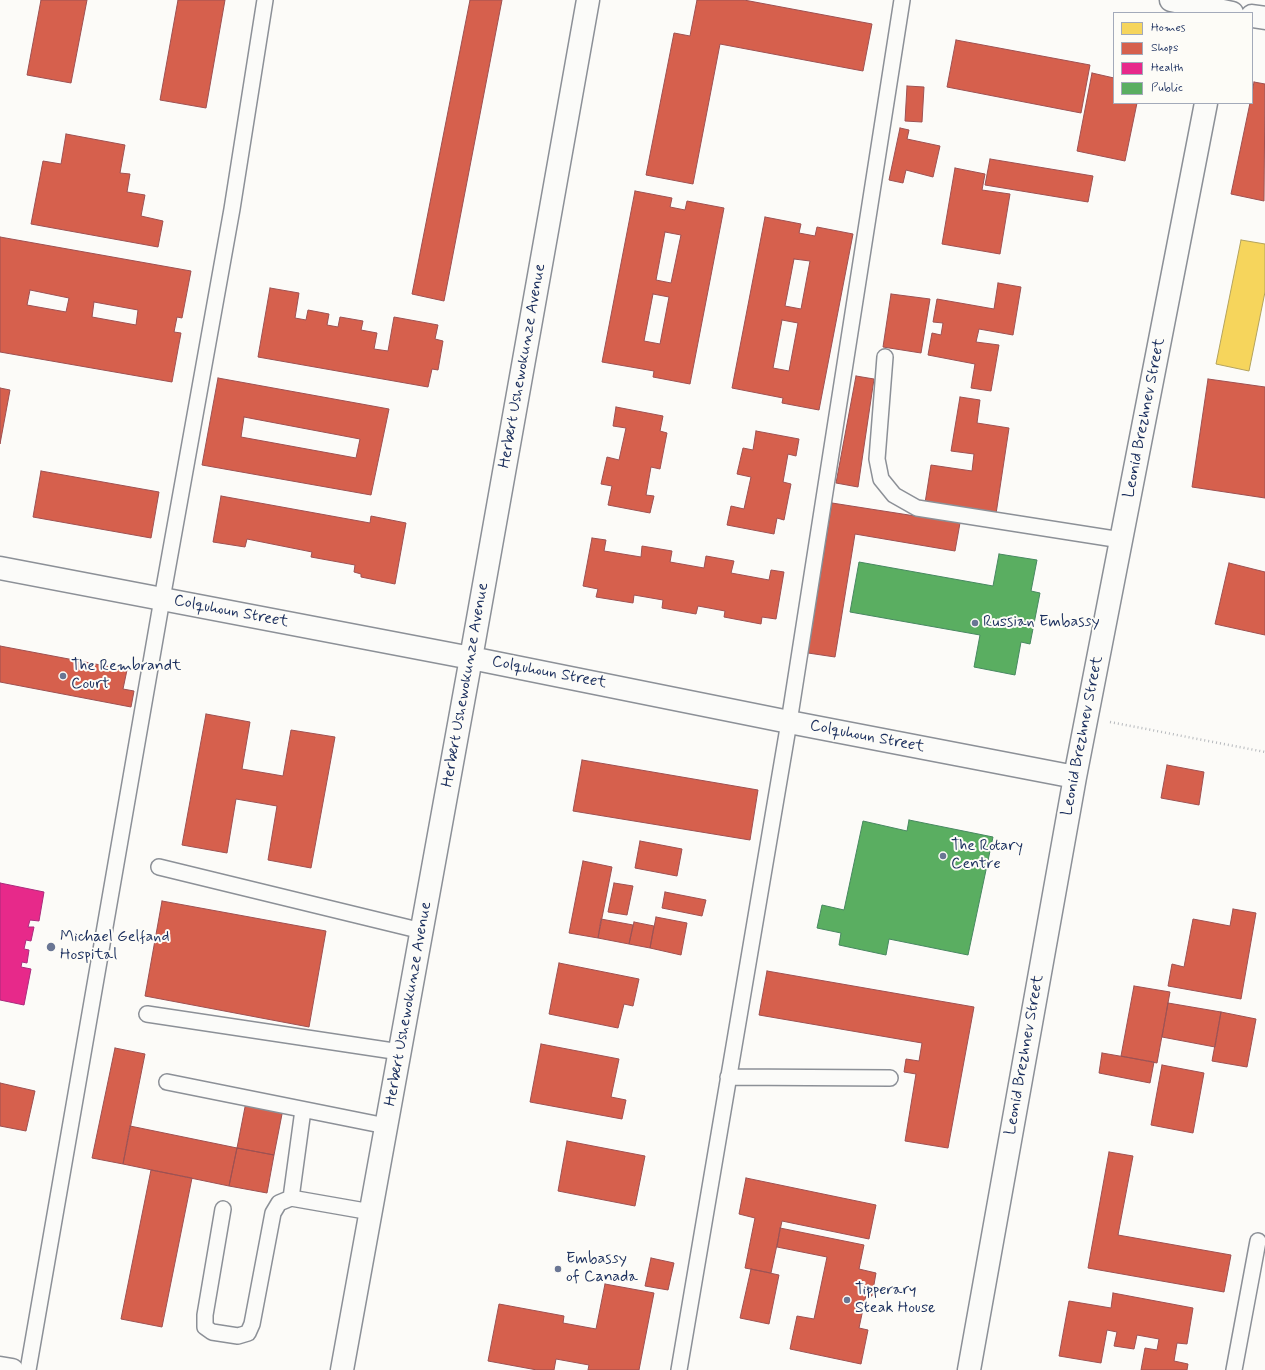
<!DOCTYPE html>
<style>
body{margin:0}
#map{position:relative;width:1265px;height:1370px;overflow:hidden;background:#fcfbf8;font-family:Mynerve,sans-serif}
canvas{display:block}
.legend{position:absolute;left:1113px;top:12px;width:140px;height:92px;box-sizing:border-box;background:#fdfcf7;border:1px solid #a3aaba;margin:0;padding:5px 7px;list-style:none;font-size:12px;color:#1b2f5e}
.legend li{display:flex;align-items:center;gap:8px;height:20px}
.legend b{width:20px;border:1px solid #a3aaba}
</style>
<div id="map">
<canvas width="1265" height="1370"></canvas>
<ul class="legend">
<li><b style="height:11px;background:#f6d55c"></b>Homes</li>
<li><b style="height:11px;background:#d6604d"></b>Shops</li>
<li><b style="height:11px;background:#e7298a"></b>Health</li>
<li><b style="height:11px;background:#5aae61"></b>Public</li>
</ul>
</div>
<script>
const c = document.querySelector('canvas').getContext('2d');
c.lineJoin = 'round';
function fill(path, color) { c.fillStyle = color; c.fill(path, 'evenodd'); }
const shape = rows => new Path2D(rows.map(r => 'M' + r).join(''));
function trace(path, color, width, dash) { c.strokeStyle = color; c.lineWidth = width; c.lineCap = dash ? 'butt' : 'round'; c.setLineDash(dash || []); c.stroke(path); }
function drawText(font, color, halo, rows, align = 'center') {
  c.font = font + ' Mynerve,sans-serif'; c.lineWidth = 4; c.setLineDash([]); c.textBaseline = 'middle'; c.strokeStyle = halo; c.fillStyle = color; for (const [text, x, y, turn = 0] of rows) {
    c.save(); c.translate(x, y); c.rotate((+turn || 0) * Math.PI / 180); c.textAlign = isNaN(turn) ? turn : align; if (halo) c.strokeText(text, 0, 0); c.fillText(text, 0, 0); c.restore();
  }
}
const homes = shape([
 [1241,240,1265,244,1265,292,1249,371,1216,364,1241,240]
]);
fill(homes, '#f6d55c');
trace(homes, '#b4a35d', 1);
const shops = shape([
 [41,0,87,0,71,83,27,75,41,0],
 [178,0,225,0,206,108,160,100,178,0],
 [470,0,502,0,444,301,412,294,470,0],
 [697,0,744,0,872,24,863,71,720,44,693,184,646,175,674,33,690,36,697,0],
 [956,40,1090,65,1081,113,947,87,956,40],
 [1092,73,1114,78,1114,103,1137,103,1125,161,1077,151,1092,73],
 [1254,82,1265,84,1264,201,1231,194,1250,103,1252,103,1252,93,1254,82],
 [907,86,924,87,922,122,905,121,907,86],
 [900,128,909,130,907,139,940,146,933,177,906,170,903,183,889,180,900,128],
 [66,134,125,145,120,173,130,174,127,192,145,195,141,216,163,221,158,247,31,224,43,161,61,164,66,134],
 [990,159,1093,176,1088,202,985,185,990,159],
 [955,168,985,174,982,190,1010,194,1000,254,942,244,955,168],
 [635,191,672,198,670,207,685,210,687,201,724,208,690,384,653,377,654,371,602,362,635,191],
 [665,232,681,235,671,283,656,280,665,232],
 [653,294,669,297,660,344,644,341,653,294],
 [765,217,801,224,799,233,815,236,817,227,853,234,819,410,782,403,783,398,732,388,765,217],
 [794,259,810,261,801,309,785,306,794,259],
 [782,320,798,323,789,371,773,368,782,320],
 [0,237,191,271,182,318,177,317,174,332,181,333,172,382,0,352,0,237],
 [30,290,69,298,66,312,27,305,30,290],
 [94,302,138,310,136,325,92,317,94,302],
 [998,283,1021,287,1013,335,979,329,976,342,999,345,991,391,971,388,975,364,928,355,932,333,941,335,943,323,933,322,937,299,994,309,998,283],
 [270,288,299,293,295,318,306,320,308,310,329,314,327,325,338,327,340,317,363,321,361,330,377,333,374,349,388,351,394,317,438,325,435,339,443,341,438,370,432,369,428,387,258,357,270,288],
 [891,294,930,299,921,353,883,347,891,294],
 [856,376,874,379,858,487,836,483,856,376],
 [218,378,389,409,371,495,202,465,218,378],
 [244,417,360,439,356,458,241,437,244,417],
 [1208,379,1265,387,1265,498,1192,487,1208,379],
 [0,388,10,390,0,444,0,388],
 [960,397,980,400,977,423,1009,428,996,514,925,503,931,465,972,471,974,454,951,451,960,397],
 [616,407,663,416,660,431,667,433,660,469,651,467,646,495,654,496,650,513,608,505,612,486,601,484,607,457,619,460,626,428,613,426,616,407],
 [756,431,799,439,796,456,788,454,783,482,791,484,784,520,777,518,774,534,727,525,731,506,744,509,751,477,737,474,743,448,753,450,756,431],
 [41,471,159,492,151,538,33,517,41,471],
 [221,496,370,523,371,516,406,523,395,584,361,577,361,574,354,572,355,565,311,557,312,552,247,539,245,547,213,542,221,496],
 [832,503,960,523,955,551,855,534,835,657,808,653,832,503],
 [592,538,606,540,604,551,641,557,642,546,672,551,670,562,704,568,706,556,734,561,731,573,769,580,771,570,784,572,776,619,762,617,761,624,724,617,725,611,698,606,696,614,662,608,663,600,634,595,633,603,596,597,598,589,583,586,592,538],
 [1229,563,1265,572,1265,635,1215,624,1229,563],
 [0,646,127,670,123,689,134,691,131,707,0,682,0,646],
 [206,714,250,722,242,769,283,776,291,730,335,737,311,868,268,860,277,806,236,799,227,853,182,845,206,714],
 [582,760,758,790,750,840,573,811,582,760],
 [1167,765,1204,772,1199,805,1161,798,1167,765],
 [640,841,682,849,677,876,635,868,640,841],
 [583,861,612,867,598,938,569,933,583,861],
 [614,883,633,886,627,915,608,912,614,883],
 [665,892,706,900,702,916,662,908,665,892],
 [162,901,326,931,309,1027,145,996,162,901],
 [1233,909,1256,913,1241,999,1168,986,1172,964,1184,967,1193,919,1230,926,1233,909],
 [656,917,687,923,681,955,650,948,656,917],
 [601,919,633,925,629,944,598,938,601,919],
 [634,922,654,926,650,948,629,944,634,922],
 [559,963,639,979,633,1006,624,1004,618,1028,549,1014,559,963],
 [767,971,974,1007,948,1148,905,1141,916,1074,904,1072,906,1059,919,1061,922,1043,759,1015,767,971],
 [1134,986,1170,992,1157,1063,1121,1056,1134,986],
 [1168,1003,1221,1012,1215,1047,1162,1037,1168,1003],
 [1221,1012,1256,1019,1247,1067,1212,1061,1221,1012],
 [541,1044,619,1059,611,1097,626,1100,622,1119,530,1102,541,1044],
 [115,1048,145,1054,123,1164,92,1158,115,1048],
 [1102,1053,1154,1062,1150,1083,1099,1073,1102,1053],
 [1162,1065,1204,1073,1193,1133,1151,1125,1162,1065],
 [0,1083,35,1091,26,1131,0,1126,0,1083],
 [246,1102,283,1109,274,1155,237,1148,246,1102],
 [130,1126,237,1148,229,1186,123,1164,130,1126],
 [567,1141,645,1156,635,1206,558,1191,567,1141],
 [237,1148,274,1155,267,1193,229,1186,237,1148],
 [1109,1152,1133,1156,1118,1235,1231,1255,1224,1292,1088,1268,1109,1152],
 [151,1170,192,1178,162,1327,121,1319,151,1170],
 [746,1178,876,1205,869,1239,782,1221,771,1273,745,1268,755,1218,739,1214,746,1178],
 [780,1228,864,1245,859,1269,876,1273,872,1296,866,1295,859,1328,868,1330,861,1364,790,1349,797,1316,814,1319,827,1257,777,1247,780,1228],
 [651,1258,674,1263,668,1290,645,1286,651,1258],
 [751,1269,779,1275,769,1324,740,1318,751,1269],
 [605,1284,654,1293,639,1370,588,1370,589,1365,556,1359,554,1370,537,1370,488,1361,499,1304,564,1316,563,1323,596,1329,605,1284],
 [1113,1293,1193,1308,1187,1344,1177,1343,1174,1361,1188,1364,1187,1370,1141,1370,1145,1348,1157,1350,1159,1339,1137,1335,1134,1349,1114,1346,1117,1332,1107,1330,1101,1363,1059,1356,1069,1301,1111,1308,1113,1293]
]);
fill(shops, '#d6604d');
trace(shops, '#9e5152', 1);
const health = shape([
 [0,883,44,892,39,921,30,920,28,927,34,927,31,941,26,940,24,949,29,950,27,963,22,962,21,967,31,969,24,1005,0,1000,0,883]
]);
fill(health, '#e7298a');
trace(health, '#aa2b7d', 1);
const public = shape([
 [999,554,1037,560,1031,591,1040,593,1030,644,1021,642,1015,675,974,667,980,635,850,612,859,562,993,586,999,554],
 [909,820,993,837,968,955,889,939,886,955,839,945,841,933,817,928,822,905,844,910,863,821,907,831,909,820]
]);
fill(public, '#5aae61');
trace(public, '#478860', 1);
const lane = shape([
 [885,357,877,459,881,479,894,495,917,508,1121,540],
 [159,867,422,931],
 [147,1014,400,1052],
 [728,1077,890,1078],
 [167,1082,386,1126],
 [291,1198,303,1110],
 [223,1209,205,1315,205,1327,212,1332,238,1336,248,1333,252,1324,273,1213,279,1203,291,1198,371,1212],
 [28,1370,162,599,232,209,265,0],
 [679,1370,789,722,902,0],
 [1234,1370,1258,1241]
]);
const street = shape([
 [1171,0,1232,13],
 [1252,16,1265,18],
 [0,568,471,658,789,722,1075,777],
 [342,1370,471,658,588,0],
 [969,1370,1075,777,1206,103]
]);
const secondary = shape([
 [0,1368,12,1370]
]);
trace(lane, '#8c9097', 18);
trace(street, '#8c9097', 25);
trace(secondary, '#8c9097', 25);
trace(shape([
 [1110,722,1265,752]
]), '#b6b9bd', 2.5, [1, 3]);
trace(lane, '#fbfbf9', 15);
trace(street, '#fbfbf9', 22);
trace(secondary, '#fbfbf9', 22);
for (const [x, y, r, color] of [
 [975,623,4,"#6a7694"],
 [63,676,4,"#6a7694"],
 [943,856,4,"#6a7694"],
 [51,947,5,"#6a7694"],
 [558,1269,4,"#6a7694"],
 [847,1300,4,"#6a7694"]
]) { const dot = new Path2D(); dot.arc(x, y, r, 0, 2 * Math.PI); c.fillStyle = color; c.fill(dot); trace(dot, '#fdfcf7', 1.5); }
drawText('16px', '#1b2f5e', '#fdfcf7', [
 ["Herbert Ushewokunze Avenue",523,366,-80],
 ["Leonid Brezhnev Street",1145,418,-79],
 ["Colquhoun Street",231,612,11],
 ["Colquhoun Street",549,673,11],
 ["Herbert Ushewokunze Avenue",466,685,-80],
 ["Leonid Brezhnev Street",1083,736,-79],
 ["Colquhoun Street",867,737,11],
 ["Herbert Ushewokunze Avenue",409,1004,-80],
 ["Leonid Brezhnev Street",1025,1055,-80]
]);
drawText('16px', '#1b2f5e', '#fdfcf7', [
 ["Russian Embassy",983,623],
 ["The Rembrandt",71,667],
 ["Court",71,685],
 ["The Rotary",951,847],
 ["Centre",951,865],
 ["Michael Gelfand",60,938],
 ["Hospital",60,956],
 ["Embassy",566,1260],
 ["of Canada",566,1278],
 ["Tipperary",855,1291],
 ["Steak House",855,1309]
], 'left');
</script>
